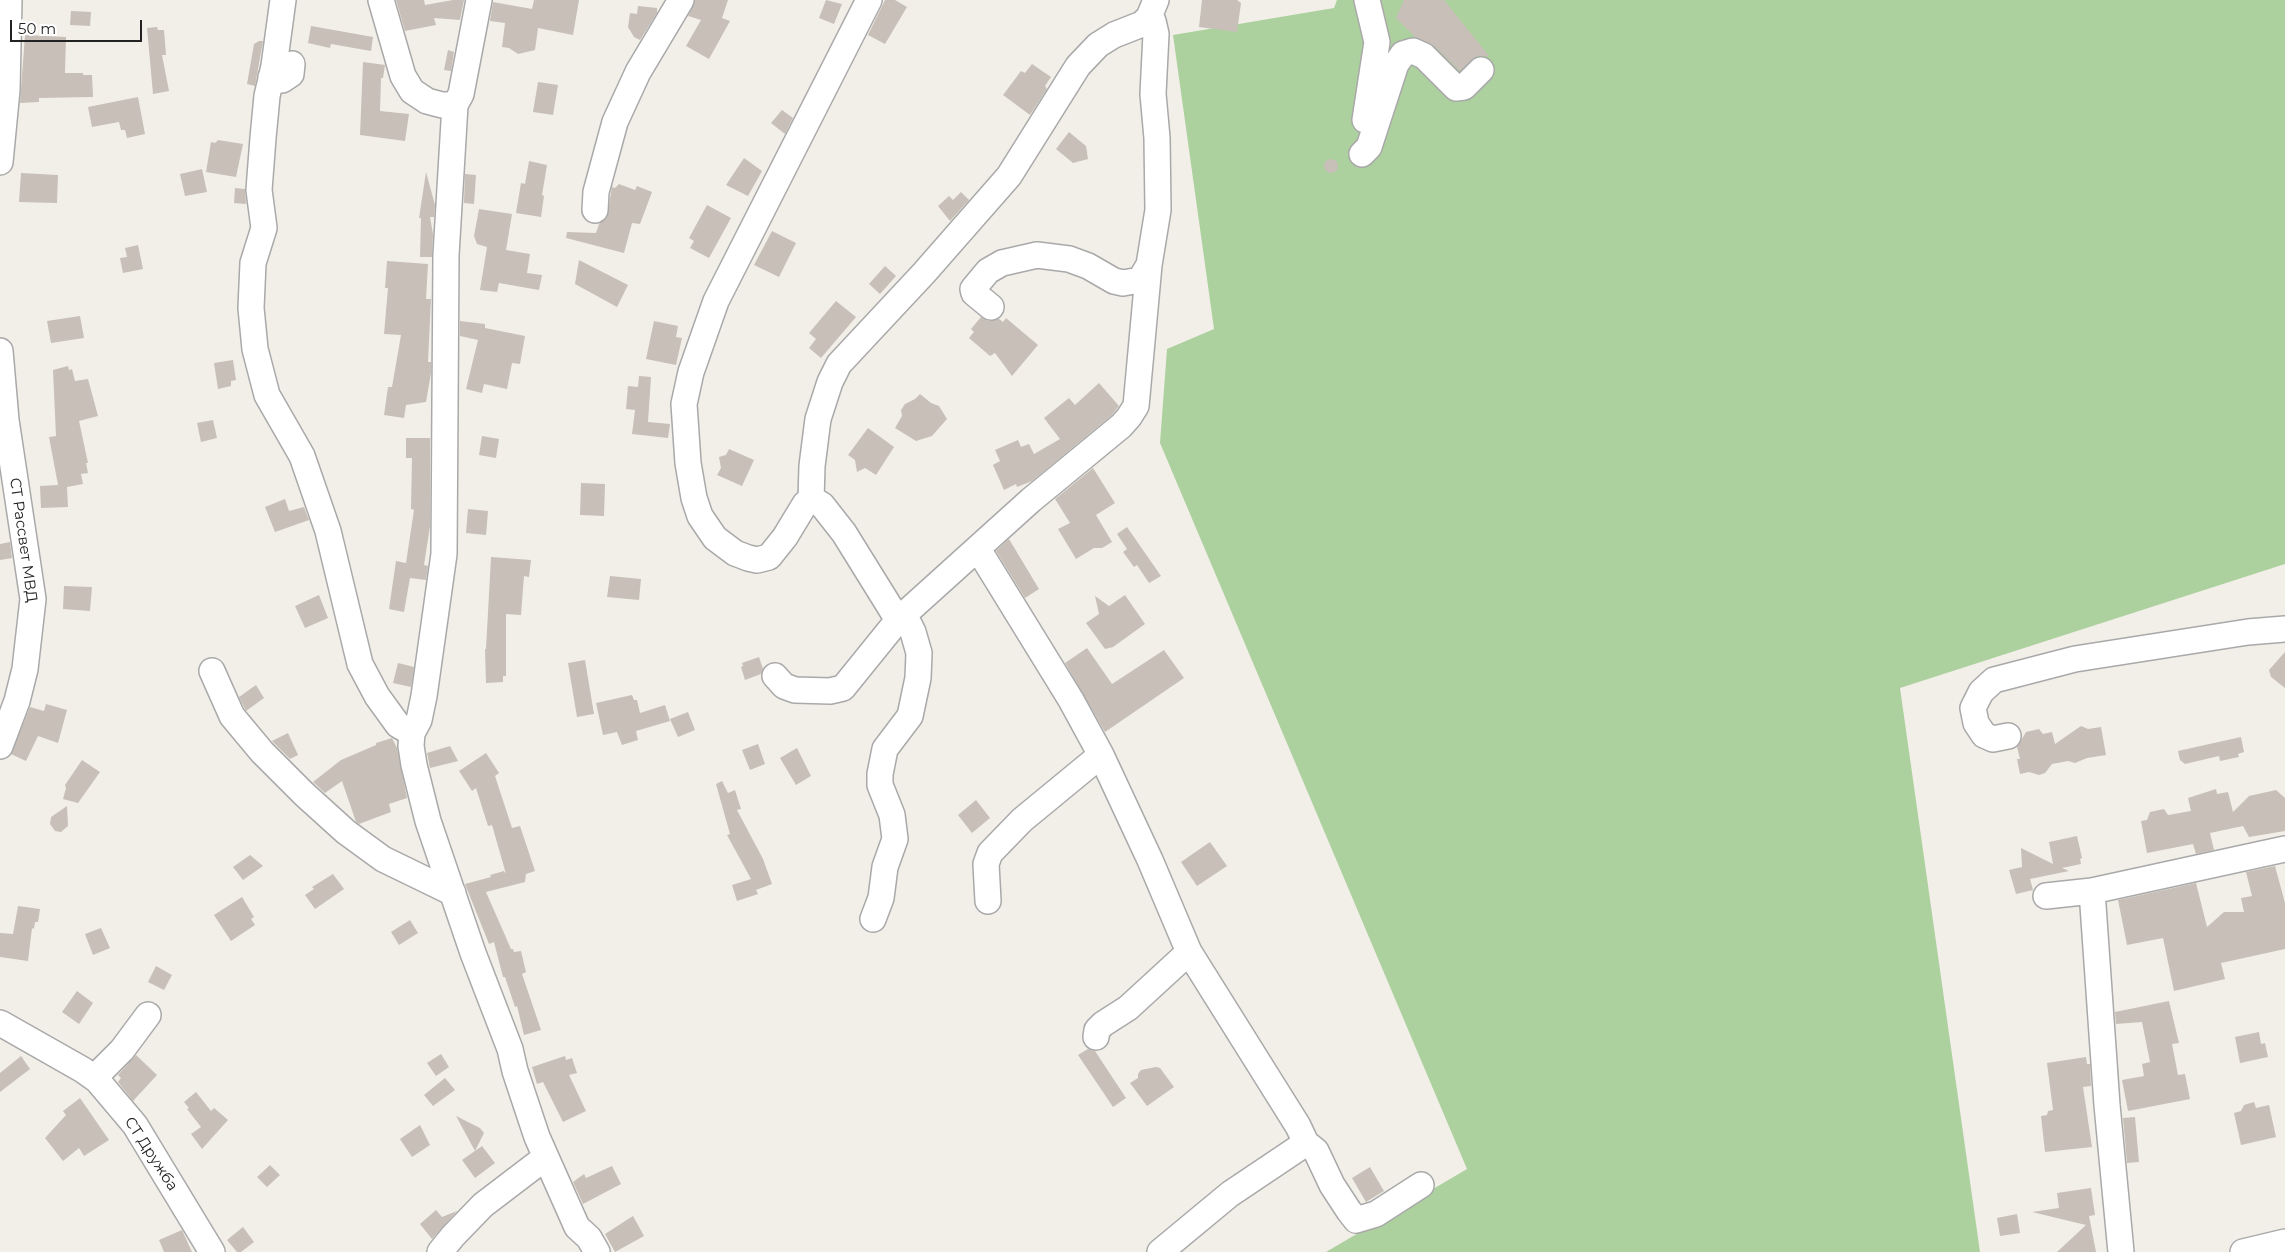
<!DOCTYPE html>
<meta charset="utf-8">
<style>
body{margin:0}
#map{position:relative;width:2285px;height:1252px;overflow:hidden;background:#f2efe9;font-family:Montserrat,sans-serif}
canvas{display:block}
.scale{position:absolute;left:10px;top:20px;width:132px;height:22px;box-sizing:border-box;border:2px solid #222;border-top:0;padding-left:6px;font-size:15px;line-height:18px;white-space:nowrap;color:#222;-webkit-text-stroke:4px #fff;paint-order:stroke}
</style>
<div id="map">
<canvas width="2285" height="1252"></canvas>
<div class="scale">50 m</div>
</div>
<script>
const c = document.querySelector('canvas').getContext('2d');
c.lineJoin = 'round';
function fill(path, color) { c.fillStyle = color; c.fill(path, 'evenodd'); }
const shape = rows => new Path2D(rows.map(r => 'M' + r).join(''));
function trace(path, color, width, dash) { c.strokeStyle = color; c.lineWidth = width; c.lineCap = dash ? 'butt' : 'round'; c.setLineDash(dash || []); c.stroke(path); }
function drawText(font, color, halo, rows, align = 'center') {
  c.font = font + ' Montserrat,sans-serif'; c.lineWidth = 5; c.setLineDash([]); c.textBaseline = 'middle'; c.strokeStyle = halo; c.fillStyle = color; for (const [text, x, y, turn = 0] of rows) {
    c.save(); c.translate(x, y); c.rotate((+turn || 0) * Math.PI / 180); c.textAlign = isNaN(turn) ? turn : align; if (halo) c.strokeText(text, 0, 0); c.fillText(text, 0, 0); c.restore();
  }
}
fill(shape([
 [1337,0,2285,0,2285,564,1900,688,1980,1252,1326,1252,1467,1169,1160,443,1167,349,1214,329,1173,35,1334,8]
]), '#add19e');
fill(shape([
 [396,0,424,0,425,5,453,0,464,0,460,20,434,18,436,25,405,31],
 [534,0,579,0,573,35,538,28,535,50,518,54,509,48,502,47,505,23,490,21,493,2,532,9],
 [695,0,728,0,722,18,730,21,709,59,686,46,701,20,688,16],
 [826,0,842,4,834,24,819,18],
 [885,0,895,0,907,7,885,44,868,35],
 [1202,0,1237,0,1241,3,1237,32,1199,27],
 [1404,0,1444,0,1489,56,1477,56,1460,71,1434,46,1416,38,1396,18],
 [638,6,657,8,657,13,640,40,634,37,628,27,630,13,637,14],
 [71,11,91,12,90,26,70,25],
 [311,26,373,37,371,51,331,44,330,48,308,43],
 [157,27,158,30,164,30,166,55,162,55,169,91,153,94,147,28],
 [25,35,66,37,65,73,83,73,83,75,92,75,93,97,39,98,39,102,20,103],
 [259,41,263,41,255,86,247,84,254,44],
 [448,50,454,52,451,71,444,70],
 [363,62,385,65,383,78,381,78,380,111,409,114,405,141,360,135],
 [1032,64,1051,77,1045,86,1047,89,1030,115,1003,95,1021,71,1025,73],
 [538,82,558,85,553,115,533,112],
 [138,97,145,134,127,138,125,130,121,130,119,122,92,127,88,107],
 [782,110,793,118,785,134,771,123],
 [1069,132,1086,146,1088,159,1073,163,1056,149],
 [218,140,243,144,236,177,206,172,211,142,215,143],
 [744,158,762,171,748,196,726,185],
 '1324 166a7 7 0 1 1 14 0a7 7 0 1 1-14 0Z',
 [529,161,547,165,542,195,544,196,541,217,516,213,521,183,525,184],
 [202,169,207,192,185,196,180,174],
 [426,172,435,205,434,217,430,217,433,234,432,257,420,257,421,218,419,218],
 [21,173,58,175,57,203,19,202],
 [465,174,476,175,474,204,464,203],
 [619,184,635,190,637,186,652,192,640,224,632,223,624,253,566,238,567,232,596,233,599,224,607,217,612,187,615,188],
 [235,188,245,189,246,204,234,203],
 [961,192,969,200,950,221,938,206,949,196,953,200],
 [707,205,731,218,709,258,690,248,694,241,689,238],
 [479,209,512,214,506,250,530,254,527,273,542,275,539,290,499,283,497,292,480,290,487,247,477,244,474,236],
 [772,231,796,243,779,277,754,265],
 [138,245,143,269,123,273,120,258,127,257,125,248],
 [579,260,628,285,617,307,575,284],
 [387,261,428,264,426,299,431,299,428,362,431,362,431,373,426,402,406,405,404,418,384,415,388,387,392,387,401,335,384,334,388,288,385,288],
 [885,266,896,276,880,294,869,284],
 [836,301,856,317,821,358,809,348,816,339,809,333],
 [80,316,84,338,51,343,47,321],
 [981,317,989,321,999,319,1003,322,1006,318,1038,345,1012,376,995,353,990,356,969,338,974,332,971,329],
 [460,321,485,324,485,328,525,336,520,364,512,363,507,389,484,384,482,393,466,389,478,340,460,336],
 [654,321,678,326,676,337,682,338,676,365,646,359],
 [233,360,236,380,231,381,231,386,218,389,214,363],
 [68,366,69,370,72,369,75,381,88,379,98,416,79,421,88,463,86,463,88,473,81,474,83,484,67,487,68,507,41,508,40,486,58,485,49,437,56,436,53,370],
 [639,376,651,377,648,422,670,424,668,438,632,434,635,410,626,409,628,386,638,387],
 [1099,383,1119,406,1111,416,1032,481,1017,487,1016,484,1004,490,993,465,1000,461,995,450,1018,440,1021,447,1029,444,1034,454,1060,439,1044,418,1069,398,1075,405],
 [920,394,931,403,939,406,947,419,932,436,916,441,895,428,902,416,901,410,905,404,915,399],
 [213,420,217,438,201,442,197,423],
 [868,428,894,447,876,475,865,468,857,472,855,460,848,455],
 [482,436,499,439,496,458,479,455],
 [406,438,430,438,430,526,424,565,428,566,426,580,410,578,404,612,389,609,396,561,406,563,414,510,411,509,412,458,406,458],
 [729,449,754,460,742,486,717,475,721,468,719,457,726,455],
 [1093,468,1115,503,1096,515,1112,542,1102,548,1094,548,1076,559,1058,529,1070,523,1055,499],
 [581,483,605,484,604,516,580,515],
 [285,499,289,511,304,507,309,520,275,532,265,507],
 [468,509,488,511,486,535,466,533],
 [1127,527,1161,576,1149,583,1137,565,1134,567,1123,552,1127,549,1117,534],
 [1009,539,1039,589,1025,598,996,551],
 [10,542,12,558,0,560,0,544],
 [491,557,531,560,529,577,524,576,521,615,506,614,506,676,503,676,503,682,486,683,485,649,486,649],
 [610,576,641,579,639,600,607,597],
 [64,586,92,587,90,611,63,609],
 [319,595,328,618,305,628,295,606],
 [1125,595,1145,624,1113,647,1105,649,1086,623,1099,614,1095,596,1109,606],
 [1087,648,1112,684,1164,650,1184,678,1105,732,1065,663],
 [2285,652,2285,688,2271,677,2269,670],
 [759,657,763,669,761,674,745,680,741,667,743,666,742,663],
 [585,660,594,714,577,717,568,663],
 [398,663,414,667,411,687,393,683],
 [256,685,264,698,246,711,239,697],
 [632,695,634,700,637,700,640,713,665,705,670,721,636,731,638,740,622,745,617,732,603,735,596,703],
 [46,704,67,710,58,743,38,736,26,761,11,754,30,707,44,711],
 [688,712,695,730,678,737,670,719],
 [2081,726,2088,729,2101,727,2106,755,2087,758,2075,763,2068,761,2052,764,2045,773,2039,775,2029,772,2020,774,2017,759,2020,759,2017,747,2026,732,2039,729,2043,734,2052,732,2055,744],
 [288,733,298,755,290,759,272,741],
 [2241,737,2244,752,2238,754,2239,757,2220,761,2219,756,2185,764,2180,760,2178,751],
 [392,738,397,748,407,798,389,804,391,812,359,824,356,822,342,781,325,793,313,782,341,760,376,745,376,743],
 [758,744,765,764,750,770,742,750],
 [450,746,458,761,430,768,427,753],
 [797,748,811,776,796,785,780,758],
 [486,753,499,773,495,776,512,828,520,826,535,871,526,874,525,882,486,892,511,949,513,949,514,952,521,951,526,972,522,974,541,1030,524,1035,517,1006,515,1007,505,977,503,977,494,942,489,944,465,884,491,877,490,875,504,871,506,874,492,825,488,826,476,788,472,791,459,771],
 [82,760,100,772,78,803,63,799,66,788,65,785],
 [722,781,728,793,735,790,741,809,737,810,763,859,772,884,756,890,755,888,758,894,737,901,732,885,751,879,727,835,730,834,716,784],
 [2216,789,2217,794,2228,792,2233,812,2249,796,2276,790,2285,798,2285,831,2249,837,2243,826,2210,833,2214,850,2196,854,2193,844,2147,853,2141,821,2147,820,2150,812,2164,809,2168,815,2191,811,2188,798],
 [976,800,990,818,972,833,958,815],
 [67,806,68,826,61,832,55,831,50,824,51,817],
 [2077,836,2082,858,2080,859,2081,864,2062,868,2069,871,2030,879,2033,890,2016,894,2009,870,2022,867,2021,848,2053,864,2049,842],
 [1210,842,1227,866,1197,886,1181,862],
 [250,855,263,866,243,880,233,867],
 [2275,866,2285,903,2285,949,2221,963,2225,979,2174,991,2163,938,2127,945,2118,900,2196,883,2207,927,2224,912,2244,912,2241,898,2252,896,2246,872],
 [333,874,344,889,315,909,305,895,314,889,312,887],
 [242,897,254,917,251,919,255,925,231,941,214,915],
 [18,906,40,909,38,922,35,922,34,929,32,928,28,961,0,957,0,933,13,934],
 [410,920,418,933,399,945,391,932],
 [101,928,110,948,93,955,85,934],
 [156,966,172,975,164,990,148,982],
 [77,991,93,1003,79,1024,62,1012],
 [2169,1001,2179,1043,2172,1044,2178,1075,2185,1074,2190,1099,2128,1111,2122,1080,2144,1076,2142,1064,2150,1062,2142,1022,2116,1024,2115,1012],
 [2259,1032,2261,1044,2265,1043,2268,1057,2240,1063,2235,1037],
 [1088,1049,1095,1051,1126,1098,1113,1107,1078,1055],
 [441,1054,449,1067,436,1076,427,1063],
 [136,1055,157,1075,133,1101,118,1082,121,1078,118,1075],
 [21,1056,30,1069,0,1092,0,1073],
 [565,1056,566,1060,572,1058,577,1073,569,1075,586,1111,563,1122,543,1082,537,1084,532,1067],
 [2086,1057,2087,1064,2090,1064,2091,1086,2083,1087,2092,1147,2045,1152,2041,1116,2047,1115,2048,1111,2053,1110,2047,1063],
 [1156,1067,1160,1068,1174,1087,1147,1106,1130,1083,1138,1078,1138,1074,1141,1070],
 [445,1078,455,1090,433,1106,424,1095],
 [196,1092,211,1111,214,1108,228,1120,202,1149,191,1134,201,1127,187,1109,189,1108,184,1102],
 [80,1098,109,1140,84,1156,79,1148,63,1161,45,1138,66,1115,63,1111],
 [2254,1102,2256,1108,2269,1105,2276,1137,2241,1145,2234,1113,2241,1111,2244,1105],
 [456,1116,480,1128,484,1133,475,1151],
 [2135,1117,2139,1162,2127,1163,2123,1118],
 [420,1125,430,1145,412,1157,400,1139],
 [482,1146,495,1163,475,1178,462,1160],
 [270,1165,280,1175,267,1187,257,1177],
 [612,1166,621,1184,583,1204,573,1182,584,1174,586,1178],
 [1370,1167,1384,1191,1366,1202,1352,1178],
 [2091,1188,2095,1215,2089,1216,2096,1252,2057,1252,2086,1225,2032,1212,2059,1208,2057,1193],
 [436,1210,442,1217,457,1211,432,1239,420,1224],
 [2017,1214,2020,1233,2000,1236,1997,1218],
 [633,1216,644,1236,615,1252,605,1234],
 [243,1227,254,1242,241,1252,237,1252,227,1240],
 [182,1230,192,1252,164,1252,159,1240]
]), '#c7bfb8');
const minor = shape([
 [283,0,274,66,267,96,263,138,259,190,264,228,253,263,251,308,255,349,267,395,302,456,328,531,360,664,377,696,398,725,412,733,411,746,414,765,428,821,473,953,510,1049,515,1071,537,1137,577,1227,589,1238,597,1252],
 [381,0,403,76,412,91,427,101,442,105,455,105],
 [869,0,716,301,691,372,684,404,688,463,694,498,700,516,715,538,735,553,748,558,757,560,769,557,785,537,805,504,811,500,817,502,822,505,844,533,898,620,1031,500,1121,426,1129,417,1136,406,1149,265,1158,210,1157,138,1153,94,1156,34,1153,21,1149,17],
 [271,77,282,80,291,74,292,64],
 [1365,120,1377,42,1367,0],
 [1362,154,1369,147,1396,64,1403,54,1413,51,1424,56,1456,88,1464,87,1481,70],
 [0,162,7,90,9,0],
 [595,210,596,192,615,122,638,72,681,0],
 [991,307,974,293,973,289,988,271,1002,263,1037,255,1069,259,1088,266,1114,281,1123,283,1140,280,1149,265],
 [0,351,6,420,33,599,25,669,17,701,0,746],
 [811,500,812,466,818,419,830,382,839,364,924,273,1009,176,1078,66,1098,45,1114,35,1142,24,1149,17,1156,0],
 [978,549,1071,700,1101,755,1150,860,1189,952,1298,1126,1306,1143,1316,1151,1332,1185,1349,1211,1356,1220,1376,1214,1421,1185],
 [212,671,232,716,262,752,304,794,346,832,383,859,453,893],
 [775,676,784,686,795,690,830,691,843,688,898,620],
 [412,733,419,720,424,696,444,554,446,255,455,105,461,94,479,0],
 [2008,736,1993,739,1984,735,1976,723,1973,708,1981,692,1994,680,2075,659,2248,632,2285,629],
 [2046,896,2092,891],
 [988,901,986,864,990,853,1022,820,1101,755],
 [873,919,881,898,885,867,895,839,892,815,880,785,880,774,885,749,910,716,918,678,919,653,913,632,904,614],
 [0,1023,83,1070,97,1080,135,1125,212,1252],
 [1096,1037,1097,1030,1103,1024,1128,1008,1189,952],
 [97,1080,102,1070,122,1050,148,1015],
 [440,1252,453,1236,483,1205,546,1157],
 [1160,1252,1230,1194,1306,1143],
 [2121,1252,2107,1105,2092,891,2285,849],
 [2243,1252,2285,1242]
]);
trace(minor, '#a9a9a9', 28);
trace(minor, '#fff', 25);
drawText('15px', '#222', '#fff', [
 ["СТ Рассвет МВД",23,540,82],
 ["СТ Дружба",151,1154,57]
]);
</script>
